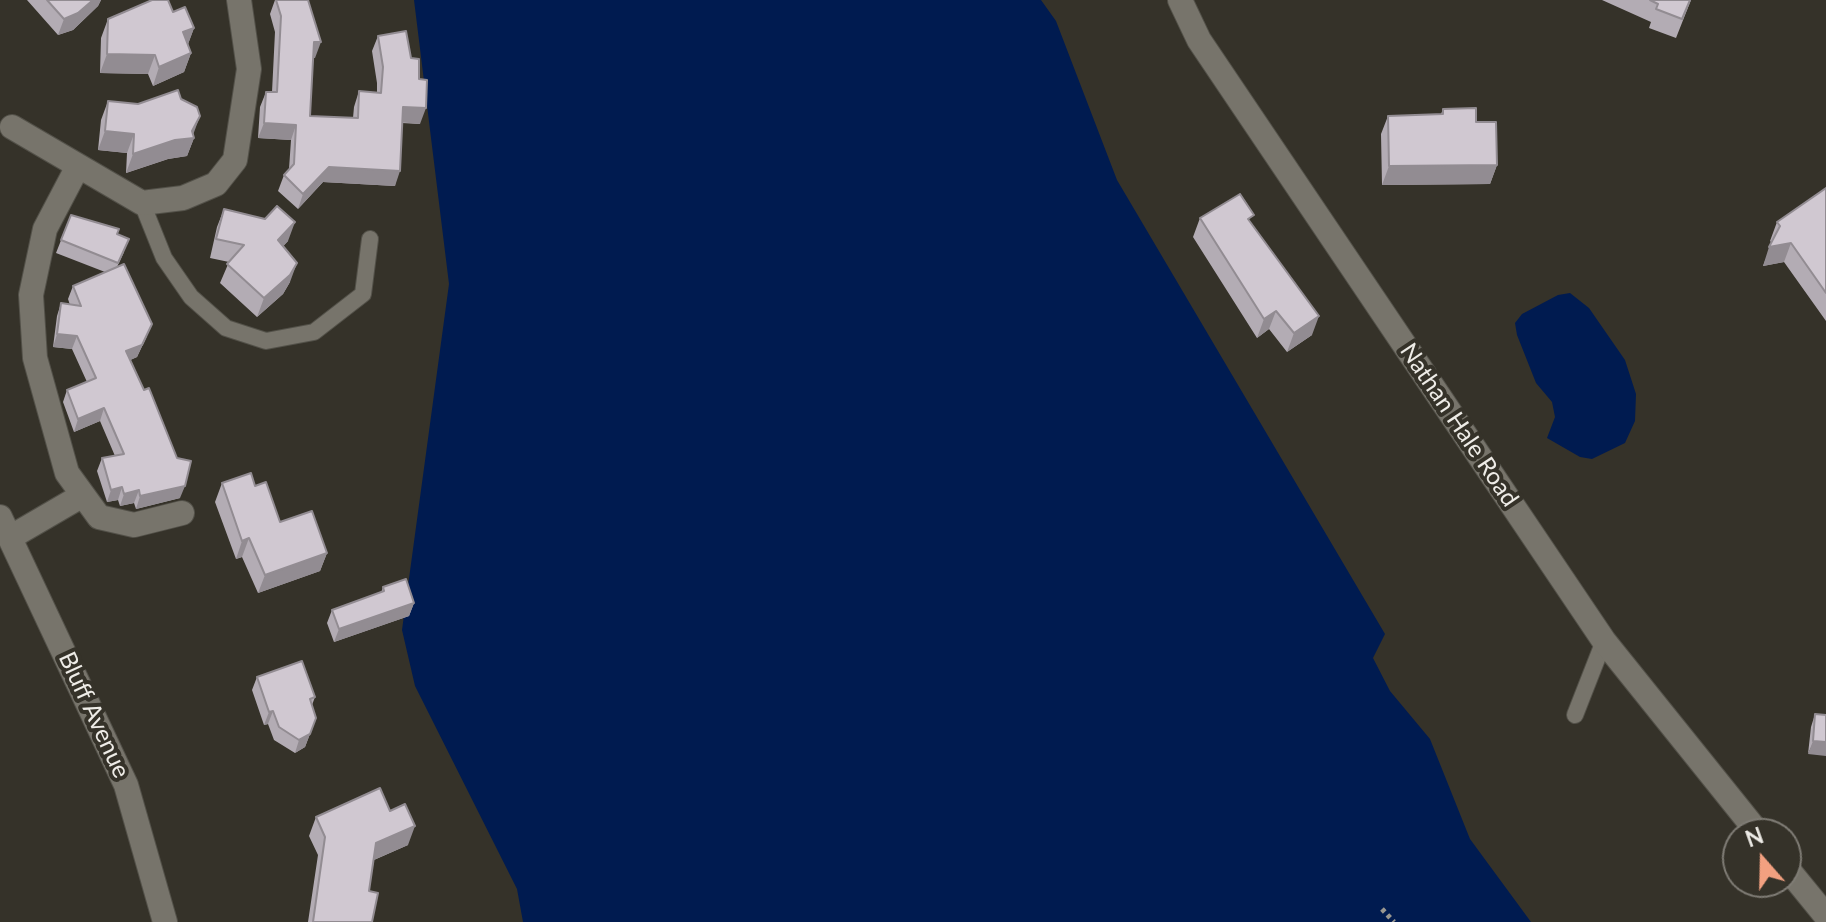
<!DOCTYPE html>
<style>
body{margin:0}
#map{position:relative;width:1826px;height:922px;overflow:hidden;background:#353229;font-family:Lato,sans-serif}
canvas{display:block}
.north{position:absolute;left:1722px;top:818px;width:80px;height:80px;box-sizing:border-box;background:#353229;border:2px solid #7f7c75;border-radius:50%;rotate:340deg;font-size:22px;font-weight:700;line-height:32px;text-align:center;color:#eeece7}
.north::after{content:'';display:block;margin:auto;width:28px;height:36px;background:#f2a080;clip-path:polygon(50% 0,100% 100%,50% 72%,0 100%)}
</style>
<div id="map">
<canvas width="1826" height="922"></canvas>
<div class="north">N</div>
</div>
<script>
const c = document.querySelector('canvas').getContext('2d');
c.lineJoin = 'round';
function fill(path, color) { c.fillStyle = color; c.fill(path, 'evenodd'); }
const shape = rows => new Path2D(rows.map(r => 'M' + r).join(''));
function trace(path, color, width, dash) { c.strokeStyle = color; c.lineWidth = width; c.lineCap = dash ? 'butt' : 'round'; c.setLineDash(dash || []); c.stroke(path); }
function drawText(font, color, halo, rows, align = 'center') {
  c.font = font + ' Lato,sans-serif'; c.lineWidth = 8; c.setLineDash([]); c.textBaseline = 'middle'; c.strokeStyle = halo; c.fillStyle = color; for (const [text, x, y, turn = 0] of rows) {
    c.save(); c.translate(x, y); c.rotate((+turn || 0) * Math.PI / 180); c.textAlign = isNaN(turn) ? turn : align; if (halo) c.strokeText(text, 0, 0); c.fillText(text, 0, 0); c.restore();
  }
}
fill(shape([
 [414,0,1041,0,1056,21,1117,180,1385,634,1373,658,1390,691,1430,739,1470,839,1531,922,523,922,517,889,415,686,402,630,449,284],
 [1570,293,1589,308,1625,360,1636,394,1635,421,1625,443,1592,459,1580,457,1547,438,1555,417,1552,402,1536,383,1517,335,1515,323,1522,314,1558,295]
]), '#001b50');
const lane = shape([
 [142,203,164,258,191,297,226,328,266,341,314,332,363,294,370,239],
 [1575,715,1604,641]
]);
const street = shape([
 [1180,0,1199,40,1604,641,1759,834],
 [12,127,142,203,183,198,216,184,235,160,249,69,239,0],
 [77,168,45,229,31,295,35,358,67,473,99,517,134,525,182,513],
 [0,517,126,785,165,922],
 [11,537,83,495],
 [1786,867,1826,916]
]);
trace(lane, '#535149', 18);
trace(street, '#535149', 26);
trace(shape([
 [1382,909,1394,922]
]), '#999790', 5, [4, 4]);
trace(lane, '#77746b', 16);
trace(street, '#77746b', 24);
fill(shape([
 [27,0,101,0,98,6,73,30,58,35],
 [275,0,308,0,315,58,313,58,310,116,353,118,354,107,359,91,377,93,377,83,372,51,378,36,411,58,419,79,420,124,402,123,395,186,323,182,298,209,278,191,284,175,289,169,291,140,258,138,260,107,266,92,272,92,275,32,270,14],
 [1602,0,1691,0,1676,38,1649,28,1651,22],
 [173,12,194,28,188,44,191,53,184,72,153,86,148,74,100,73,101,38,108,19],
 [108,101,193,134,194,138,187,156,168,159,126,173,127,153,98,150,101,120],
 [1443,109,1476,122,1497,165,1490,184,1382,185,1381,134,1388,116,1441,114],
 [1826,188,1826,321,1784,262,1763,266,1772,243,1770,241,1777,222],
 [224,209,288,241,283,246,290,282,283,294,257,317,220,283,229,262,210,258,217,227],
 [71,215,117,234,124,252,117,267,147,336,137,357,130,360,180,498,136,509,134,503,120,506,118,500,107,502,97,471,102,458,115,456,100,421,74,432,63,402,67,390,87,382,72,349,53,347,57,316,61,303,70,305,68,299,73,286,105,272,56,253],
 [1200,218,1251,223,1312,335,1287,352,1269,329,1257,338,1193,237],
 [222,483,255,486,280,522,327,553,320,571,258,593,242,557,236,559,215,502],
 [383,587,414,603,409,616,334,642,327,623,332,610,381,593],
 [257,677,315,697,312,705,316,718,305,747,295,753,274,740,268,724,264,725,252,690],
 [1815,714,1826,715,1808,754,1811,727],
 [390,811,408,845,374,860,369,891,372,922,308,922,318,855,309,836,316,817]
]), '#b3acb4');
fill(shape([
 [93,0,101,0,98,6,73,30,58,35,64,19],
 [194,28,187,47,183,32],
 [314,42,321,42,315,58,308,57],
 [191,53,184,72,153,86,159,67],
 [107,54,155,55,148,74,100,73],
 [403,107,426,108,420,124,398,122],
 [200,116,193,135,194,138,187,156,168,159,126,173,133,154,192,131],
 [264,123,296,125,291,140,258,138],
 [105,131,134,134,127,153,98,150],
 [1497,165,1490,184,1382,185,1389,166],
 [329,167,400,171,395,186,323,182,298,209,303,194],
 [295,222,288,241,272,259,278,240],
 [1791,243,1784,262,1763,266,1769,247],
 [297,263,290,282,283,294,257,317,264,298],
 [1276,311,1269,329,1257,338,1264,319],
 [1319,316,1312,335,1287,352,1294,333],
 [152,324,137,357,122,364,126,351],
 [57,334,77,336,72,349,53,347],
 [104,408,100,421,74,432,78,419],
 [185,486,180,498,136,509,140,496],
 [122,487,118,500,107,502,111,490],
 [139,490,134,503,120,506,124,494],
 [249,538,242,557,236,559,242,541],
 [327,553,320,571,258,593,265,575],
 [414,603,409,616,334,642,339,629],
 [273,711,268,724,264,725,269,712],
 [310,734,305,747,295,753,299,740],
 [1813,741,1826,742,1826,756,1808,754],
 [415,826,408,845,369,862,376,843]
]), '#928c92');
const building = shape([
 [47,0,93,0,78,13,64,19,47,0],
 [152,0,168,0,173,12,185,7,194,28,183,32,191,53,159,67,155,55,107,54,108,19,152,0],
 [276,0,308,0,321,42,314,42,310,116,358,118,359,91,381,93,383,67,378,36,406,31,411,58,419,59,419,79,427,80,426,108,403,107,400,171,329,167,303,194,284,175,294,164,296,125,264,123,266,92,277,92,281,16,276,0],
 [1650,0,1690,0,1682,19,1656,9,1658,4,1650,0],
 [178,90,181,99,197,107,200,116,192,131,194,138,175,140,133,154,134,134,105,131,108,101,138,104,178,90],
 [1476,108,1476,122,1496,122,1497,165,1389,166,1388,116,1443,114,1443,109,1476,108],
 [1826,188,1826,293,1791,243,1769,247,1780,226,1777,222,1826,188],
 [1240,194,1254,215,1248,219,1319,316,1294,333,1276,311,1264,319,1200,218,1240,194],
 [277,206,295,222,278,240,297,263,290,275,264,298,227,264,244,245,216,239,224,209,265,219,277,206],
 [71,215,119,229,117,234,129,239,118,263,61,240,71,215],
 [124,264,152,324,142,345,126,351,144,390,149,388,177,458,191,461,185,486,140,496,139,490,124,494,122,487,111,490,102,458,124,454,104,408,78,419,67,390,96,378,77,336,57,334,61,303,81,306,73,286,124,264],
 [251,473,255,486,266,482,280,522,312,511,327,553,265,575,249,538,242,541,222,483,251,473],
 [406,579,414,603,339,629,332,610,384,591,383,587,406,579],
 [302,661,315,697,310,699,316,718,310,734,299,740,279,727,273,711,269,712,257,677,302,661],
 [1815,714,1826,715,1826,742,1813,741,1815,714],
 [380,788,390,811,405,804,415,826,376,843,369,891,378,893,372,922,313,922,325,837,316,817,380,788]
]);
fill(building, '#d0c8d1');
trace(building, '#928c92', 2);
drawText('24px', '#eeece7', '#353229', [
 ["Nathan Hale Road",1459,425,56],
 ["Bluff Avenue",94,715,65]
]);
</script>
